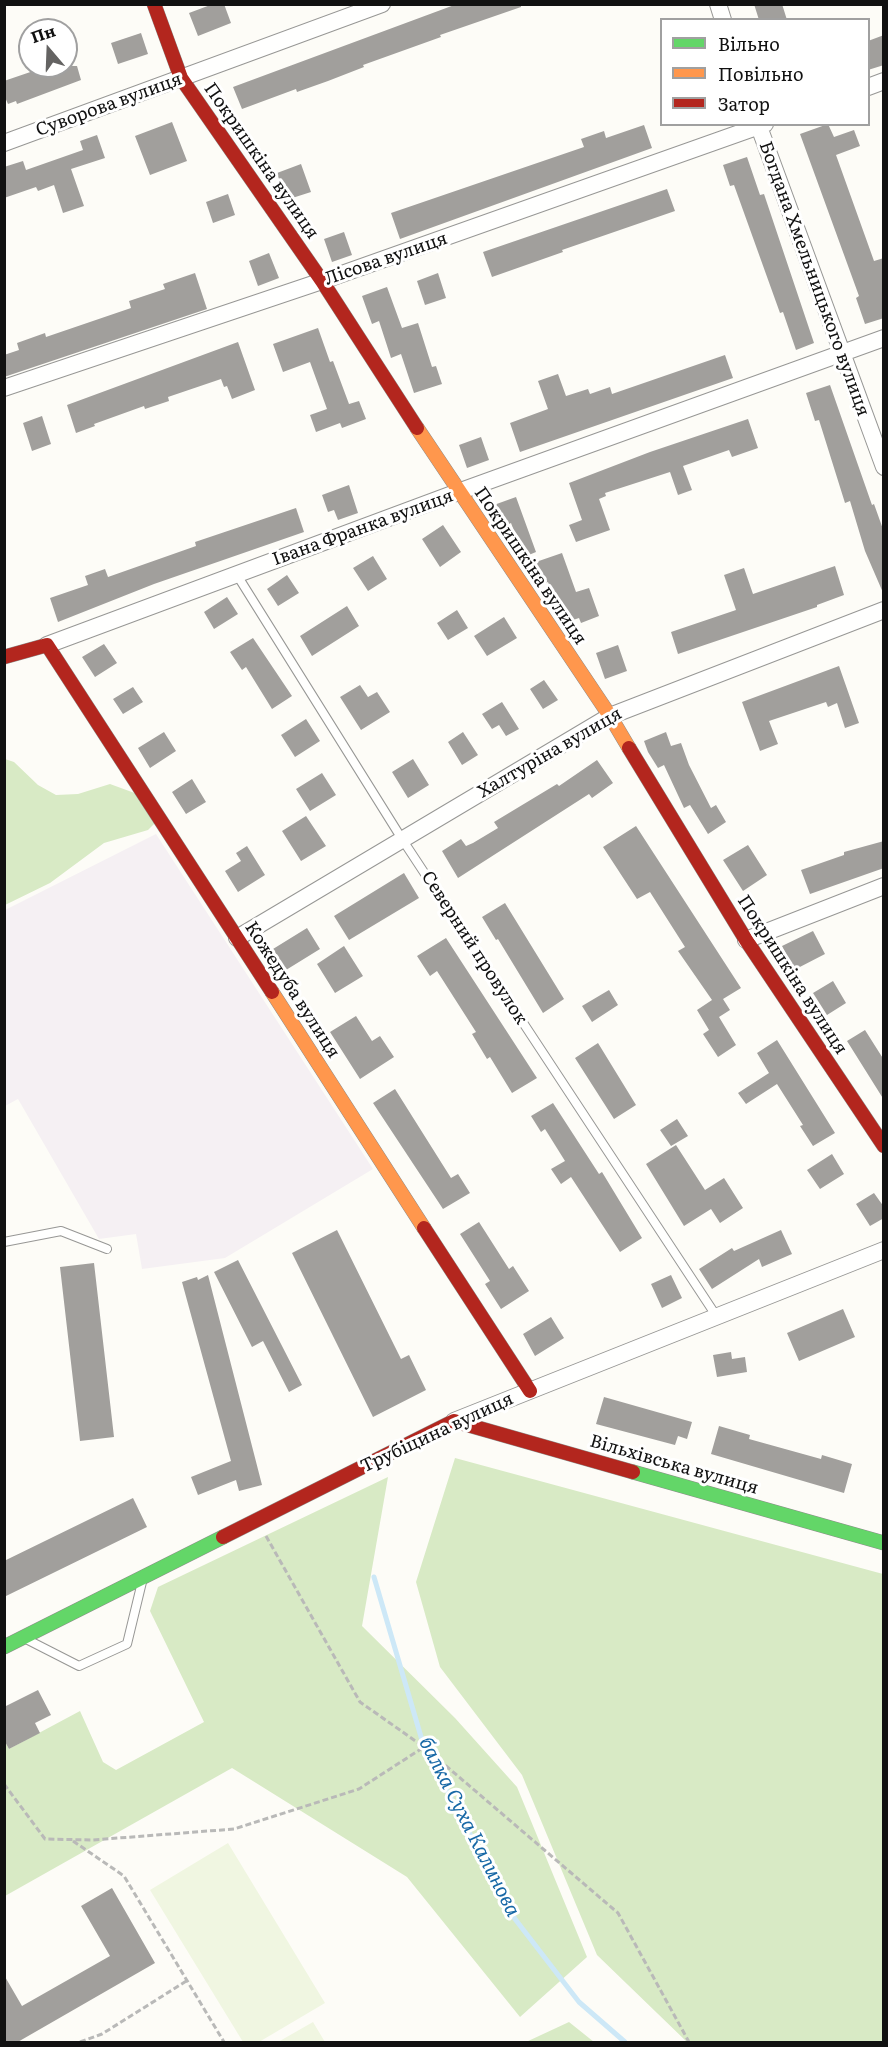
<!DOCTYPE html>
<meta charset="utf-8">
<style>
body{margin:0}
#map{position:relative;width:888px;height:2047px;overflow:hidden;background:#fdfcf7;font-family:Literata,serif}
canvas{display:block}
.frame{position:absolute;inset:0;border:6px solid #111;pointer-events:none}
.legend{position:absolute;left:660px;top:18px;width:210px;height:108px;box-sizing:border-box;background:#fff;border:2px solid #a0a0a0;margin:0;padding:8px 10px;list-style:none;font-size:18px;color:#111}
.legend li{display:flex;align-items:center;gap:12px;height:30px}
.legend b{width:30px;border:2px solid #a0a0a0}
.north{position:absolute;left:18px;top:18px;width:60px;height:60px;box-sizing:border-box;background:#fff;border:2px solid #a0a0a0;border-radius:50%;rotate:341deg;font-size:16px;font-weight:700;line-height:24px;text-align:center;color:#111}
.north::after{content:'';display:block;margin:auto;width:21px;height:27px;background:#646362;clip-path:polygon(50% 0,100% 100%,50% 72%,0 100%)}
</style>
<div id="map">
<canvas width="888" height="2047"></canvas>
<div class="frame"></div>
<ul class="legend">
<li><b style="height:8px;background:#63d668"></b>Вільно</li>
<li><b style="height:8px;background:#ff974d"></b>Повільно</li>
<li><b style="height:8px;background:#b3261e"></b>Затор</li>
</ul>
<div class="north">Пн</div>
</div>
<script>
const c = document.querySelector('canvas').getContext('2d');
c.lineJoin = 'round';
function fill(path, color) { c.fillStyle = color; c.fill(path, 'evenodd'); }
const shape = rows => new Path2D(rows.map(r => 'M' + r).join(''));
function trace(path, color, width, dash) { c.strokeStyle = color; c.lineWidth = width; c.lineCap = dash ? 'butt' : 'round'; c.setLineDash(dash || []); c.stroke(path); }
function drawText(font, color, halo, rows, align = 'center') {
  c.font = font + ' Literata,serif'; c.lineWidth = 6; c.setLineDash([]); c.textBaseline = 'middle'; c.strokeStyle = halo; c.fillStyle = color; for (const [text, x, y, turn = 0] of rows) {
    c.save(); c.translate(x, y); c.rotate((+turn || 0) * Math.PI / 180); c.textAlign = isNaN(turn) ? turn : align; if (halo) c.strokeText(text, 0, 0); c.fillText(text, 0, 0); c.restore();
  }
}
fill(shape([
 [156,834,373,1169,225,1258,142,1269,136,1234,99,1239,18,1099,5,1106,5,910]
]), '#f5f0f3');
fill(shape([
 [5,759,14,762,38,785,56,795,78,794,110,784,140,795,156,822,148,830,104,843,50,883,5,905],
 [455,1458,883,1574,883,2042,687,2042,597,1955,522,1775,440,1667,416,1582],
 [388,1477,362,1626,455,1718,517,1787,587,1957,520,2017,407,1877,232,1768,5,1896,4,1740,9,1749,80,1711,103,1762,116,1770,204,1722,150,1611,158,1587],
 [569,2022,594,2042,526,2042]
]), '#d8eac5');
fill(shape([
 [228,1843,325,2003,259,2042,243,2042,150,1890],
 [313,2022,325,2042,278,2042]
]), '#f0f6e1');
trace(shape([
 [374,1577,424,1747,515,1919,579,2002,625,2042]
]), '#cde8f7', 5);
fill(shape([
 [213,4,224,4,231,23,198,36,189,13],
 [457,4,521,4,521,7,440,35,441,37,363,65,364,67,328,81,297,92,296,89,242,109,233,87],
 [754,4,782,4,787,20,759,20],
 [141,33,148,54,118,64,111,43],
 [884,35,884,65,868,70,868,41],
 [48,66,77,66,81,80,17,104,16,101,8,104,4,95,4,81],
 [172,122,187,161,150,175,135,136],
 [828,124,834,137,854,130,860,146,836,155,874,261,884,258,884,318,865,324,856,298,859,296,800,134],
 [644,125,652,148,400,239,391,213,584,147,581,139,604,131,606,138],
 [97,135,105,158,71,169,84,206,63,213,54,185,38,191,36,187,4,198,4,167,23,161,26,170,83,150,80,141],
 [747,157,760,195,764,194,814,343,796,350,783,312,780,313,734,185,730,186,723,165],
 [301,164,311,192,286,200,277,173],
 [667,189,675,211,562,250,563,252,492,277,483,252],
 [228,194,235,215,213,223,206,202],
 [344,232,352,255,332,262,324,239],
 [269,253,279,278,258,286,249,261],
 [195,273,207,309,4,377,4,355,19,350,17,343,45,333,46,337,131,308,129,301,165,289,163,284],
 [438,273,446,298,425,305,417,281],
 [387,287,402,328,418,323,432,367,436,366,442,384,414,393,401,354,391,358,379,321,372,324,362,296],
 [318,328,330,362,333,361,349,404,359,401,366,419,342,428,340,423,316,432,310,415,327,409,310,362,283,372,273,344],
 [238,342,255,390,232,399,227,386,224,387,221,379,168,397,169,401,145,409,144,406,94,424,95,426,76,433,67,405],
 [725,355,733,378,520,452,510,423,548,409,538,381,558,374,566,396,588,389,590,394,610,387,612,394],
 [830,385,872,505,874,504,884,532,884,595,865,551,850,501,845,503,819,420,815,421,806,393],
 [42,416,51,444,32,451,23,423],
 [748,419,758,448,732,457,729,450,683,466,692,490,678,495,670,472,605,493,606,496,599,499,610,530,576,542,569,525,582,520,569,483,650,452],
 [481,437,489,460,467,468,459,445],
 [349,485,358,513,338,520,334,510,328,512,322,495],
 [516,497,536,552,524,557,511,523,499,528,491,506],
 [296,508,304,532,154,584,58,622,50,598,88,585,85,576,105,569,108,577,196,546,195,542],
 [443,525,461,552,440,567,422,539],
 [562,553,576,592,589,588,599,616,581,623,579,618,564,623,548,582,540,585,533,563],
 [373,556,387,579,368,591,353,568],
 [835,566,844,595,817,605,817,607,678,654,671,632,736,610,724,575,744,568,753,594],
 [287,575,299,593,278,606,267,589],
 [227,597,238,614,214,629,204,612],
 [347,606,359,626,312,656,300,636],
 [457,610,468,628,448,640,437,623],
 [504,617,517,638,487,656,474,636],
 [253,638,292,696,272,709,246,667,242,670,230,652],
 [104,644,117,663,95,677,82,657],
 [618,645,627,671,605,679,596,653],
 [839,666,859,723,845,728,837,703,828,707,826,702,769,721,778,744,760,751,742,702],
 [544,680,558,700,543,709,530,689],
 [360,685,368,697,377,692,390,712,361,730,340,697],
 [133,687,143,702,123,714,113,699],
 [502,702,519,729,506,736,499,725,492,729,482,714],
 [306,719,320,741,295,757,281,735],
 [164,732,176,751,150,768,138,748],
 [463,732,478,755,462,765,448,742],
 [666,732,671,746,681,743,689,765,711,808,716,805,726,822,708,834,690,805,684,808,664,765,658,768,648,752,644,741],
 [413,759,429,785,408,798,392,772],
 [597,760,613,783,592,798,589,794,458,878,442,851,461,839,466,846,473,843,498,828,494,822,557,784,559,786],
 [322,773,336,795,310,811,296,789],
 [192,779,206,802,186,814,172,792],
 [306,816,326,846,301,861,282,831],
 [636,826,741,988,723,999,730,1010,719,1017,736,1045,718,1057,703,1034,709,1030,697,1010,712,1000,678,951,685,947,650,892,637,899,603,847],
 [884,841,884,868,810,894,801,870,844,855,844,852],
 [748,845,767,875,743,891,723,860],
 [247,846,265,875,238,892,225,871,241,861,236,853],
 [404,873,419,898,349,940,334,916],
 [505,903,564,999,543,1013,498,939,496,940,482,917],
 [307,928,320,949,286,970,273,949],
 [813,931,825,954,794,970,782,946],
 [446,938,537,1078,512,1093,490,1057,487,1059,472,1034,476,1032,437,971,430,976,417,956],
 [344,946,363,976,335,993,317,964],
 [833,981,846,1003,827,1015,813,993],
 [609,990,618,1005,592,1022,582,1006],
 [356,1016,372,1041,380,1036,394,1057,360,1079,330,1032],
 [865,1030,884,1060,884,1100,847,1041],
 [777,1040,835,1133,813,1146,800,1126,803,1125,777,1084,746,1104,738,1093,769,1073,757,1053],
 [598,1043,636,1105,614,1119,575,1058],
 [395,1089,451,1178,458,1174,470,1193,443,1209,373,1103],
 [553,1103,599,1174,602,1172,642,1238,620,1252,571,1177,561,1184,551,1169,565,1161,545,1129,541,1132,531,1116],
 [677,1119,688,1136,671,1146,660,1130],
 [676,1145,705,1190,724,1178,743,1208,720,1223,711,1209,684,1226,646,1164],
 [832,1154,844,1174,820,1189,807,1170],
 [874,1193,884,1207,884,1218,870,1226,856,1204],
 [479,1222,509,1269,513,1266,529,1291,501,1309,485,1284,490,1281,460,1234],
 [337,1230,401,1359,409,1355,426,1390,373,1417,292,1253],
 [781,1230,792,1254,762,1267,759,1259,712,1289,699,1269,732,1248,734,1251],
 [238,1260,302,1385,289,1392,263,1341,252,1347,214,1272],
 [94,1263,114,1437,80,1441,60,1267],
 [208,1275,262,1485,239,1491,236,1480,198,1495,191,1477,231,1461,182,1282,197,1277,198,1280],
 [671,1275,682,1298,662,1308,651,1284],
 [843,1309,855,1337,799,1361,787,1333],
 [551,1317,564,1338,535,1356,523,1334],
 [731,1352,732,1359,745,1357,747,1372,717,1377,713,1355],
 [604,1397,692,1422,687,1439,678,1436,675,1445,596,1424],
 [719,1426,750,1435,749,1439,821,1459,822,1455,852,1464,844,1493,711,1454],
 [133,1498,147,1527,4,1597,4,1561],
 [38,1690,51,1715,35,1723,40,1733,9,1749,4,1740,4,1707],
 [112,1888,155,1963,16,2043,4,2043,4,1975,22,2006,110,1956,81,1906]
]), '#a19f9c');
const lane = shape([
 [237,575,402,839,717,1317],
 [4,1242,61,1231,107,1249],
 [26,1639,79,1666,127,1644,142,1582]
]);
const street = shape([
 [718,4,723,20],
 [868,87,884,81],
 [758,124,884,467],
 [4,143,382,4],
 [4,388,322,281,765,124],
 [47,645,458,492,884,338],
 [237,938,610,716,884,610],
 [746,940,884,886],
 [454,1421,884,1250]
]);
const fast = shape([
 [633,1472,884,1543],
 [4,1647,223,1537]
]);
const slow = shape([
 [417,428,610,716,629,748],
 [272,992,424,1228]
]);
const jam = shape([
 [154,4,181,78,322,281,417,428],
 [4,657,47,645,272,992],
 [629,748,746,940,884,1146],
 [424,1228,530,1391],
 [223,1537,454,1421,633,1472]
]);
trace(lane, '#979795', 10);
trace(street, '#979795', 18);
trace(fast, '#8e8d8b', 15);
trace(slow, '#8e8d8b', 15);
trace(jam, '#8e8d8b', 15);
trace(shape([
 [266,1536,360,1702,424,1747],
 [4,1784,45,1839,93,1840,234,1829,359,1789,424,1747,618,1913,689,2042],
 [73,1841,124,1876,224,2042],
 [80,2042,102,2034,188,1980]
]), '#b9b9b8', 3, [6, 3]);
trace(lane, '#fffffe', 8);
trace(street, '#fffffe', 16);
trace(fast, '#63d668', 14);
trace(slow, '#ff974d', 14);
trace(jam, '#b3261e', 14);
drawText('18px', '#111', '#fff', [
 ["Суворова вулиця",109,105,-20],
 ["Покришкіна вулиця",261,161,55],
 ["Лісова вулиця",386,259,-19],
 ["Богдана Хмельницького вулиця",814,279,70],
 ["Івана Франка вулиця",363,528,-20],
 ["Покришкіна вулиця",530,566,56],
 ["Халтуріна вулиця",550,753,-30],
 ["Северний провулок",474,948,57],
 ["Покришкіна вулиця",792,975,57],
 ["Кожедуба вулиця",292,990,57],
 ["Трубіцина вулиця",437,1433,-25],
 ["Вільхівська вулиця",674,1465,16]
]);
drawText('italic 20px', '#1768a6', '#fff', [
 ["балка Суха Калинова",469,1827,63]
]);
</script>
